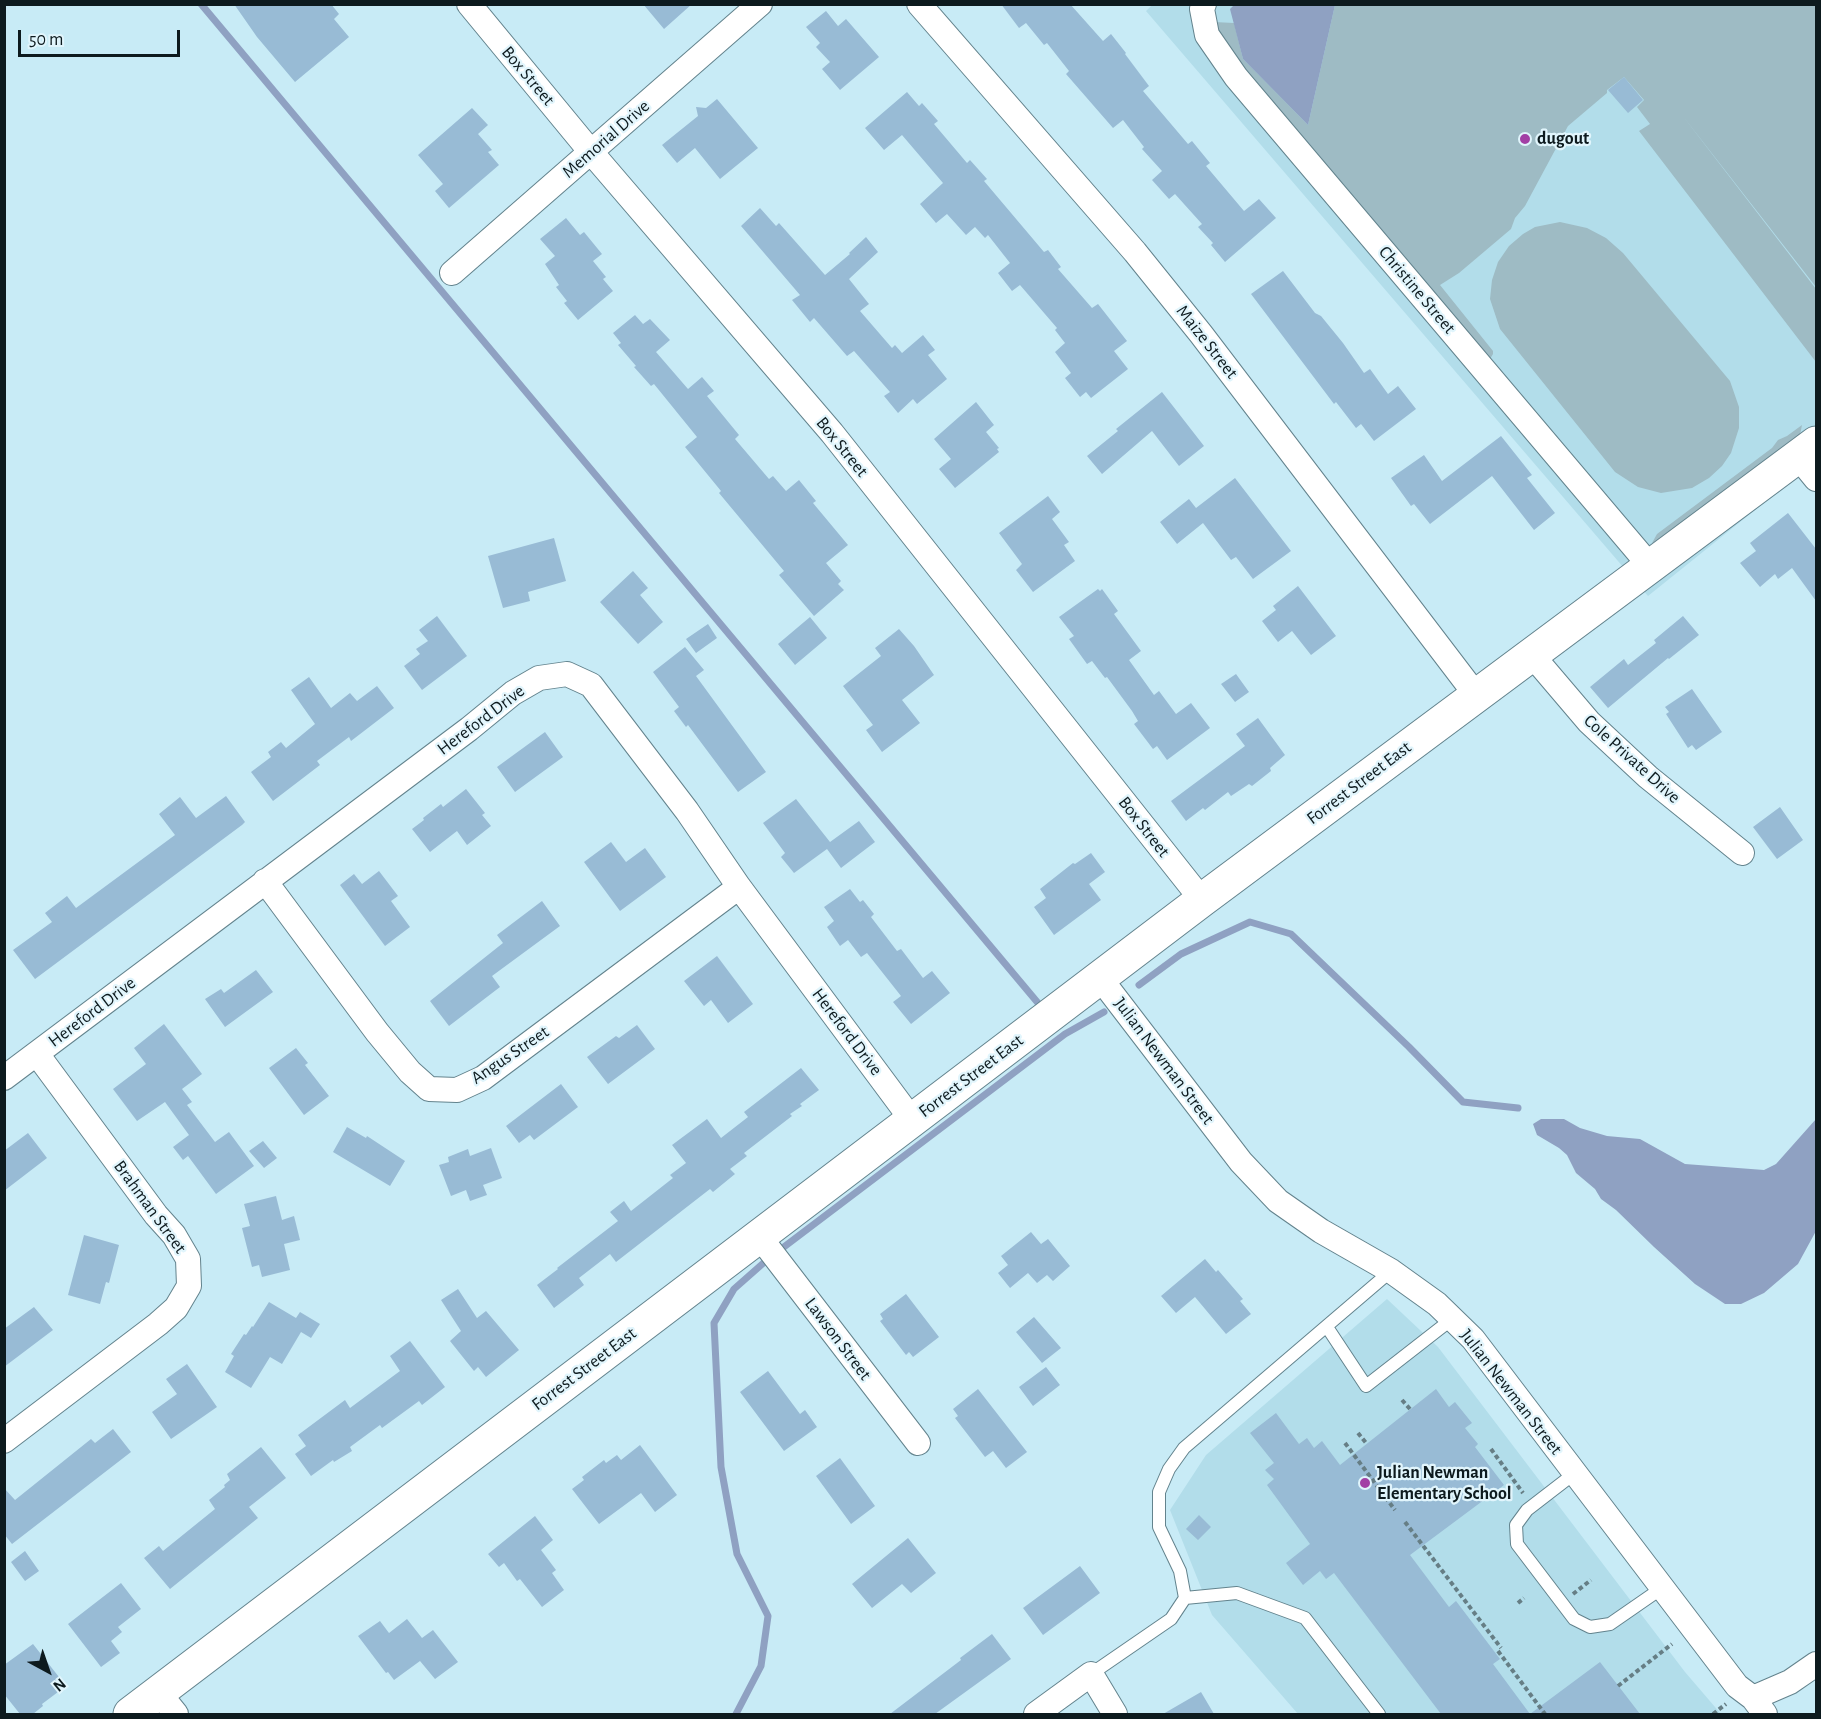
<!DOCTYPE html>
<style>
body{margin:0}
#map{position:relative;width:1821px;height:1719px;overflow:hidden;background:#c8ebf6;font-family:"Alegreya Sans",sans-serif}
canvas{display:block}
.frame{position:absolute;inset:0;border:6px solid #0d1a1e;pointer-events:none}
.north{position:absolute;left:18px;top:1641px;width:60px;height:60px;-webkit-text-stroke:4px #e1f5fc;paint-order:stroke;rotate:140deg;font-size:16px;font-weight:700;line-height:24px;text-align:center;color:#0d1a1e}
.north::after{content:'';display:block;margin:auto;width:21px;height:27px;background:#0d1a1e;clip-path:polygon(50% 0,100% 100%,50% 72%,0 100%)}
.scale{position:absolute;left:18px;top:30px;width:162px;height:27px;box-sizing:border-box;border:3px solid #0d1a1e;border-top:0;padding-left:8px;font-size:18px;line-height:21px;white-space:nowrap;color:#0d1a1e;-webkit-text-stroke:4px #e1f5fc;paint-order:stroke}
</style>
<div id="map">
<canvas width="1821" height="1719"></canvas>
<div class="frame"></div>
<div class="north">N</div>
<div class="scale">50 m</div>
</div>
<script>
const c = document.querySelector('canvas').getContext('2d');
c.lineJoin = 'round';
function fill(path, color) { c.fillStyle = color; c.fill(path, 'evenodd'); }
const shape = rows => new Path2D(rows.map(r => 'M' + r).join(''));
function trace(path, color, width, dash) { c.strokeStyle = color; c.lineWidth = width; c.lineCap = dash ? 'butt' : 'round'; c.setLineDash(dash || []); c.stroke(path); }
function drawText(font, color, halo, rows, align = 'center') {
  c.font = font + ' "Alegreya Sans",sans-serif'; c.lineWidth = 4.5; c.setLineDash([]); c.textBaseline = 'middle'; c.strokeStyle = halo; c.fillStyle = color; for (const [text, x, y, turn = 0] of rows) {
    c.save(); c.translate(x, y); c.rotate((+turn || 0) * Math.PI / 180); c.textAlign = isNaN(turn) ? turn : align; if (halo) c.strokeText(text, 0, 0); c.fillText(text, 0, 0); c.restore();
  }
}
fill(shape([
 [1153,4,1816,5,1816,461,1648,596,1146,11],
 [1387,1299,1438,1347,1685,1672,1721,1714,1298,1714,1212,1615,1170,1510,1206,1455]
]), '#b2ddea');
fill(shape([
 [1335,5,1816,5,1816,287,1682,115,1816,289,1816,362,1639,131,1650,124,1637,107,1644,100,1624,77,1607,90,1607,93,1568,126,1525,206,1515,218,1511,229,1459,273,1440,285,1493,351,1493,354,1490,359,1219,38,1214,22,1234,23,1243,59,1308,125],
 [1560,222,1587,228,1606,238,1623,253,1730,381,1739,407,1739,428,1731,453,1722,466,1709,478,1692,488,1661,493,1638,487,1615,472,1500,329,1490,299,1492,280,1498,262,1509,246,1523,234,1535,227],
 [1802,425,1800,435,1664,539,1652,543,1657,534,1772,448,1778,440,1787,436]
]), '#9ebbc4');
fill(shape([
 [1235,4,1335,5,1308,125,1243,59,1230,9],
 [1541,1119,1564,1119,1580,1128,1607,1136,1640,1139,1685,1164,1764,1170,1776,1164,1816,1119,1816,1231,1798,1264,1764,1293,1741,1304,1725,1304,1695,1284,1654,1247,1616,1210,1601,1199,1595,1189,1576,1173,1567,1155,1559,1148,1537,1135,1533,1124]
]), '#8fa1c2');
trace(shape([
 [201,4,1038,1003],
 [1139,985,1181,954,1250,922,1291,934,1409,1047,1463,1102,1518,1108],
 [736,1714,761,1666,768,1616,737,1554,721,1467,714,1323,734,1289,768,1259,1065,1034,1104,1012]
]), '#8fa1c2', 7);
fill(shape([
 [234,4,331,4,339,14,334,19,349,37,295,82,257,37],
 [643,4,692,4,664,29],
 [1001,4,1070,4,1103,41,1111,34,1126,53,1125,54,1149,86,1143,91,1188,144,1192,141,1210,163,1206,166,1244,211,1259,199,1276,218,1225,262,1211,245,1213,243,1198,227,1202,224,1175,194,1169,199,1152,180,1162,171,1142,149,1144,147,1123,120,1113,128,1066,74,1069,71,1047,43,1044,45,1026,23,1019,28],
 [826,11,838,26,846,19,879,57,840,90,822,69,830,62,816,47,820,43,806,27],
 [1624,77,1643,100,1628,113,1608,90],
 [907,92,919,106,922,103,938,121,934,124,967,163,970,160,987,179,984,181,1044,252,1048,250,1061,267,1058,269,1092,308,1098,304,1127,341,1114,351,1128,369,1091,398,1086,392,1080,397,1065,378,1071,373,1055,352,1065,343,1055,330,1057,328,1020,285,1012,291,998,273,1010,263,988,235,985,238,975,227,966,235,947,214,936,223,920,204,943,183,902,135,884,150,865,128],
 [717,99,758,148,720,179,695,148,677,163,662,145,698,116,696,107,706,108],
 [472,108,488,125,478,134,492,150,488,152,499,165,449,208,435,191,443,184,418,155],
 [760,208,776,226,779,223,825,275,850,254,849,253,866,237,878,252,849,279,869,304,860,311,892,348,895,345,902,353,923,335,935,350,928,355,947,379,917,404,913,399,898,413,884,396,890,392,854,351,847,356,814,318,810,322,792,300,800,295,741,226],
 [566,218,580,235,584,232,602,254,593,261,606,277,603,279,613,291,578,320,564,303,567,301,556,287,559,285,545,264,555,256,540,239],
 [1283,271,1315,313,1321,316,1343,343,1364,373,1370,369,1388,394,1398,386,1416,409,1374,441,1361,424,1356,428,1336,402,1334,404,1251,294],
 [635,315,643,324,650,319,670,340,656,352,688,389,702,377,714,391,707,396,739,435,735,439,769,479,773,476,786,491,799,480,816,501,813,503,848,545,826,563,841,581,838,584,844,590,814,616,779,575,784,571,719,493,721,491,685,447,697,437,654,384,651,386,634,367,636,366,618,345,621,343,613,333],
 [1162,392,1204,446,1179,466,1152,431,1102,474,1087,456,1118,431,1116,429],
 [976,402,994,425,986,432,999,448,997,449,999,452,955,488,939,469,951,459,934,439],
 [1501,436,1532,475,1527,478,1555,513,1534,530,1492,476,1430,524,1414,504,1411,506,1391,478,1424,455,1442,481],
 [1235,478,1291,551,1253,579,1236,557,1231,560,1203,523,1177,544,1160,522,1189,499,1196,508],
 [1048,496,1060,512,1052,519,1069,542,1064,545,1075,561,1033,592,1016,570,1022,564,999,533],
 [1788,513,1816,549,1816,601,1792,568,1778,579,1775,574,1760,587,1740,563,1756,551,1750,543],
 [554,538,566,581,528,592,530,601,503,608,488,556],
 [633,571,648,588,640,595,663,622,638,644,600,602],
 [1298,586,1336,636,1311,655,1292,631,1278,642,1262,621,1276,610,1273,606],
 [1098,589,1100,591,1102,589,1118,611,1114,614,1141,651,1129,660,1154,695,1159,691,1176,714,1191,703,1210,728,1167,760,1157,746,1153,749,1134,724,1138,721,1132,711,1107,677,1105,678,1092,661,1087,664,1069,639,1074,636,1059,617],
 [437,616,467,656,422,690,404,666,420,654,416,649,428,641,419,630],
 [1683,616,1699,635,1669,659,1668,658,1608,708,1590,687,1624,659,1628,665,1656,643,1654,640],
 [810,617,827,638,795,665,778,644],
 [708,624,717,638,696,653,686,639],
 [899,629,914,646,934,675,902,700,920,723,882,752,866,730,873,725,843,686,881,656,875,648],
 [685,647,704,670,696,676,766,772,738,792,688,725,686,727,674,711,679,707,653,672],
 [1236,674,1249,692,1235,702,1221,684],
 [309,677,331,708,350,693,357,701,377,686,394,708,351,741,349,737,317,761,320,765,273,801,251,772,271,757,268,752,281,742,286,748,315,724,291,690],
 [1692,689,1722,732,1696,750,1692,745,1688,748,1666,714,1669,712,1665,707],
 [1258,718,1285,755,1270,768,1271,771,1252,786,1249,784,1231,796,1228,792,1205,810,1203,808,1186,821,1171,801,1245,746,1236,734],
 [545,732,563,757,515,792,497,767],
 [466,789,485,813,482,815,491,826,467,845,457,831,430,852,412,829,424,820,423,818,441,804,443,807],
 [226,796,245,822,242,825,35,979,13,950,52,922,45,913,67,896,76,908,175,835,159,814,180,797,196,818],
 [796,799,830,842,859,821,875,842,841,868,827,849,794,873,781,857,785,853,763,823],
 [1780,807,1803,840,1777,859,1753,827],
 [611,842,626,862,645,848,666,877,620,911,584,862],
 [1091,853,1105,872,1089,884,1101,900,1054,935,1034,907,1046,898,1040,889,1073,863,1075,864],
 [379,871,398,896,391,901,410,927,385,946,340,885,354,874,362,884],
 [850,889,860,902,863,900,874,914,871,917,897,951,901,949,923,978,932,971,950,993,911,1024,893,1002,901,996,867,953,861,957,848,940,840,946,827,927,834,921,824,907],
 [542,901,560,926,492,976,500,987,449,1026,430,1001,503,943,497,935],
 [717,956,753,1004,728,1023,711,1000,704,1006,684,981],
 [256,970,273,992,225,1027,205,999,221,989,224,993],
 [164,1024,202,1074,182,1089,192,1102,187,1105,215,1142,229,1132,254,1166,216,1194,188,1156,183,1160,173,1147,189,1135,165,1102,137,1121,113,1089,146,1064,134,1048],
 [637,1025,655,1049,608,1084,587,1057,616,1036,619,1038],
 [296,1048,308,1063,305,1065,329,1096,304,1115,269,1068],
 [801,1068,819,1090,800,1104,802,1106,790,1114,792,1116,744,1153,747,1156,730,1169,735,1174,713,1192,710,1189,616,1262,610,1254,579,1278,584,1285,554,1308,537,1285,558,1269,557,1268,618,1221,610,1212,624,1201,631,1211,673,1178,670,1175,686,1163,672,1145,707,1119,721,1138,748,1117,744,1112],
 [561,1084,578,1107,534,1140,530,1135,519,1143,506,1126],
 [347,1127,366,1138,367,1136,405,1161,390,1186,333,1152],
 [28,1133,47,1158,4,1191,4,1151],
 [263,1141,277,1158,264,1168,249,1151],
 [491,1148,502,1178,483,1185,487,1195,470,1201,466,1190,451,1196,439,1165,449,1162,448,1157,468,1149,470,1156],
 [276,1196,282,1220,294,1216,300,1240,284,1244,290,1270,262,1277,259,1265,252,1267,242,1228,250,1226,244,1204],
 [1031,1232,1041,1244,1048,1239,1070,1266,1053,1281,1047,1275,1037,1283,1028,1273,1010,1288,998,1273,1008,1265,1001,1256],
 [84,1235,119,1245,109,1283,106,1282,100,1304,68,1295],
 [1205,1259,1216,1272,1218,1270,1243,1299,1240,1301,1251,1314,1226,1334,1195,1297,1176,1313,1161,1296],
 [458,1289,477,1318,486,1311,519,1350,486,1377,478,1367,474,1371,450,1341,461,1331,441,1300],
 [906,1294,939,1337,913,1357,909,1352,906,1355,880,1321,883,1319,880,1314],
 [269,1302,296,1318,300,1312,320,1324,311,1338,301,1332,282,1364,270,1357,251,1388,225,1372,234,1356,231,1354,244,1334,246,1335,252,1326,253,1327],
 [34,1307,53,1330,4,1367,4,1329],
 [1034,1317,1061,1348,1042,1363,1016,1332],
 [410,1341,445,1387,422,1405,419,1401,382,1428,380,1425,350,1447,352,1451,334,1462,333,1460,311,1476,295,1454,306,1446,298,1435,345,1400,350,1408,400,1371,390,1356],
 [187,1364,217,1407,171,1439,152,1412,177,1394,166,1379],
 [1046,1367,1060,1385,1033,1406,1019,1387],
 [768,1371,800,1414,805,1410,817,1427,784,1451,740,1392],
 [978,1389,1027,1452,1006,1468,993,1451,985,1457,955,1418,958,1416,953,1409],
 [1436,1389,1449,1407,1455,1402,1472,1423,1465,1428,1478,1444,1475,1447,1504,1485,1410,1555,1449,1607,1456,1601,1500,1659,1493,1664,1530,1714,1600,1662,1640,1714,1441,1714,1334,1573,1326,1579,1320,1571,1303,1585,1286,1563,1310,1544,1267,1485,1274,1479,1265,1470,1274,1463,1250,1433,1276,1413,1299,1444,1307,1438,1314,1448,1322,1441,1340,1465],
 [113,1429,131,1452,12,1544,4,1534,4,1488,15,1500,91,1439,95,1443],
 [640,1445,677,1495,655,1512,641,1493,599,1524,572,1489,584,1480,582,1477,604,1460,606,1463,617,1455,621,1460],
 [261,1447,286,1478,249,1507,258,1518,170,1589,144,1558,159,1546,163,1551,215,1509,209,1500,225,1487,224,1485,230,1480,227,1474],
 [840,1458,875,1506,851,1524,816,1476],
 [1199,1515,1211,1527,1198,1540,1186,1529],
 [535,1516,553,1540,541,1550,556,1570,552,1573,564,1590,542,1607,520,1579,517,1581,504,1563,499,1567,488,1554],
 [908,1538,936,1573,911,1593,902,1584,872,1608,852,1584],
 [25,1551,39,1571,25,1581,11,1562],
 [1080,1566,1100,1593,1043,1635,1023,1608],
 [121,1583,141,1609,118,1627,122,1632,111,1641,120,1653,101,1667,68,1624],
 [407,1619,422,1638,433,1630,458,1662,435,1679,420,1661,394,1680,388,1672,386,1673,358,1636,380,1621,389,1633],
 [992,1634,1011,1659,935,1714,890,1714,961,1660,960,1658],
 [33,1644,66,1686,42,1704,43,1706,33,1714,20,1714,4,1694,4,1665],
 [1201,1692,1214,1714,1163,1714]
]), '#98bbd5');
const lane = shape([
 [1327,1327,1366,1386,1452,1319],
 [1575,1473,1527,1510,1516,1525,1517,1544,1574,1619,1590,1627,1610,1624,1662,1588],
 [1185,1598,1237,1593,1305,1618,1379,1714],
 [1091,1674,1171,1619,1185,1598,1180,1571,1159,1527,1159,1492,1169,1469,1184,1448,1391,1271]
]);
const street = shape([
 [469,4,591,152,832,433,1202,900],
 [919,4,1135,252,1201,334,1476,695],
 [1204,4,1202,9,1207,35,1236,77,1651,567],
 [452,273,760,4],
 [1798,457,1816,479],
 [1532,655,1589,722,1648,777,1742,853],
 [265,881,377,1032,410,1072,429,1089,457,1090,483,1078,739,887],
 [1100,978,1241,1162,1278,1201,1321,1231,1391,1271,1437,1304,1473,1339,1737,1686,1753,1698,1765,1714],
 [4,1078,469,729,513,693,539,678,567,674,591,685,687,811,739,887,912,1120],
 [759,1236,918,1443],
 [4,1441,158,1324,176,1308,189,1286,188,1259,174,1235,156,1215,37,1054],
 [159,1693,176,1714],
 [1753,1698,1790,1682,1816,1664],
 [1036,1714,1091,1674,1115,1714]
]);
const secondary = shape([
 [130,1714,1202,900,1816,443]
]);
trace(lane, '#63838d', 14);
trace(street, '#63838d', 26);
trace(secondary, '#63838d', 35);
trace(shape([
 [1402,1400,1410,1409],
 [1358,1433,1366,1443],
 [1345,1443,1395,1510],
 [1491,1449,1523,1493],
 [1405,1522,1501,1648],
 [1573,1594,1591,1580],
 [1518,1603,1524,1598],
 [1498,1651,1545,1714],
 [1618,1686,1672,1644],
 [1713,1714,1726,1704]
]), '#667e85', 4, [4.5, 3]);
trace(lane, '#fff', 12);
trace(street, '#fff', 24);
trace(secondary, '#fff', 33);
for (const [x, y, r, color] of [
 [1525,139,6,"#a23fa5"],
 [1365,1483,6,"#a23fa5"]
]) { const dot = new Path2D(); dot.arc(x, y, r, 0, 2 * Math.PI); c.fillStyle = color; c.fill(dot); trace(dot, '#e1f5fc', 2); }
drawText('18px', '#0d1a1e', '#e1f5fc', [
 ["Box Street",528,76,50],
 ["Memorial Drive",606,139,-41],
 ["Christine Street",1417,290,50],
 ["Maize Street",1207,342,52],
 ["Box Street",842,447,51],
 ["Hereford Drive",481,720,-37],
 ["Cole Private Drive",1632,759,42],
 ["Forrest Street East",1359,783,-37],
 ["Box Street",1144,827,52],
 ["Hereford Drive",92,1012,-37],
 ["Hereford Drive",847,1032,53],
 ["Angus Street",510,1055,-34],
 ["Julian Newman Street",1164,1061,53],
 ["Forrest Street East",971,1076,-37],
 ["Brahman Street",150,1207,54],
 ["Lawson Street",838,1339,53],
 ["Forrest Street East",584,1369,-37],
 ["Julian Newman Street",1511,1392,52]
]);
drawText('bold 18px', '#0d1a1e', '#e1f5fc', [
 ["dugout",1537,139],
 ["Julian Newman",1377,1473],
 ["Elementary School",1377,1494]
], 'left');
</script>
